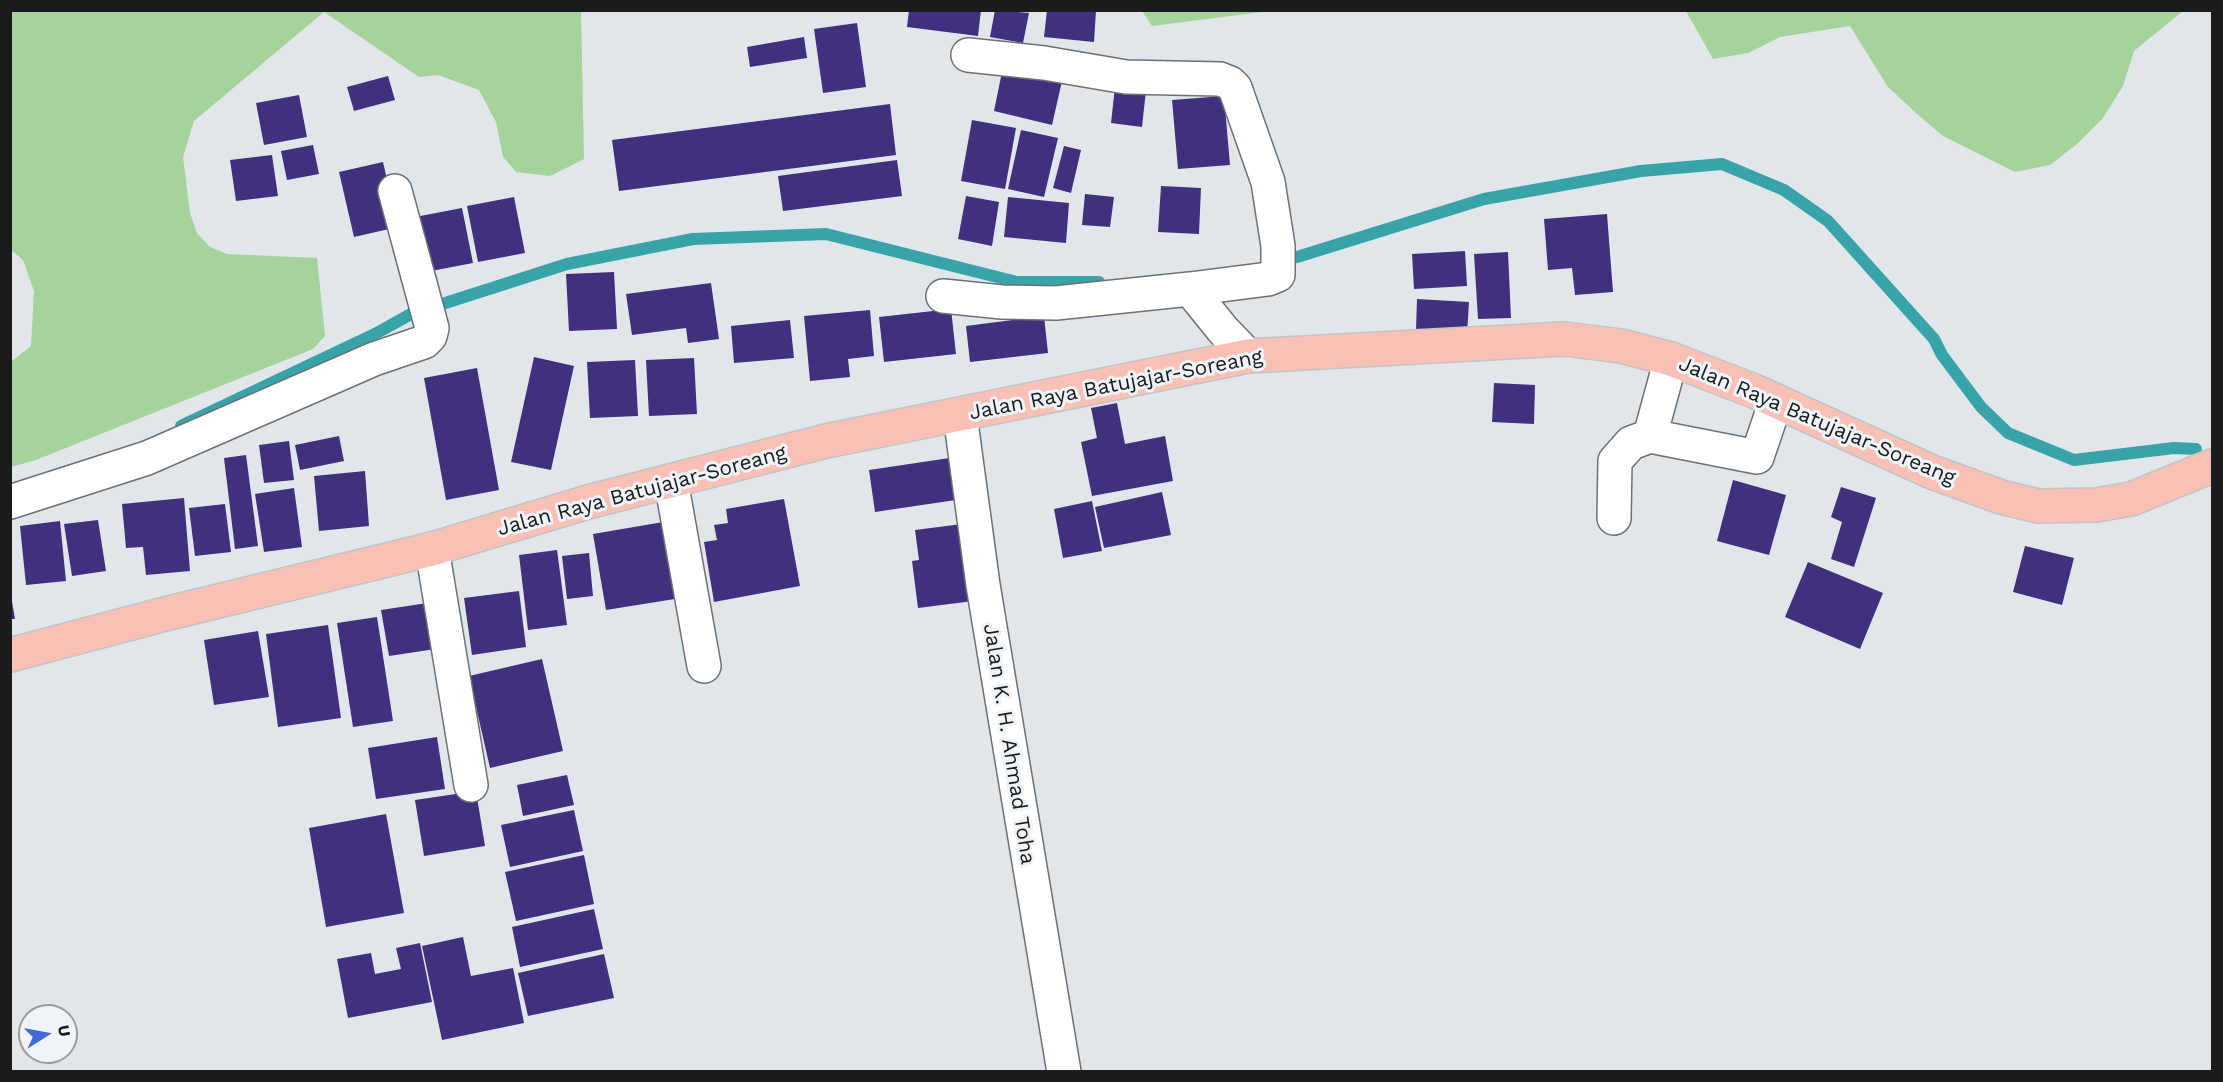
<!DOCTYPE html>
<style>
body{margin:0}
#map{position:relative;width:2223px;height:1082px;overflow:hidden;background:#e1e6eb;font-family:"Work Sans",sans-serif}
canvas{display:block}
.frame{position:absolute;inset:0;border:12px solid #191b1d;pointer-events:none}
.north{position:absolute;left:18px;top:1004px;width:60px;height:60px;box-sizing:border-box;background:#eef4f8;border:2px solid #999da0;border-radius:50%;rotate:79deg;font-size:16px;font-weight:700;line-height:24px;text-align:center;color:#191b1d}
.north::after{content:'';display:block;margin:auto;width:21px;height:27px;background:#4567da;clip-path:polygon(50% 0,100% 100%,50% 72%,0 100%)}
</style>
<div id="map">
<canvas width="2223" height="1082"></canvas>
<div class="frame"></div>
<div class="north">U</div>
</div>
<script>
const c = document.querySelector('canvas').getContext('2d');
c.lineJoin = 'round';
function fill(path, color) { c.fillStyle = color; c.fill(path, 'evenodd'); }
const shape = rows => new Path2D(rows.map(r => 'M' + r).join(''));
function trace(path, color, width, dash) { c.strokeStyle = color; c.lineWidth = width; c.lineCap = dash ? 'butt' : 'round'; c.setLineDash(dash || []); c.stroke(path); }
function drawText(font, color, halo, rows, align = 'center') {
  c.font = font + ' "Work Sans",sans-serif'; c.lineWidth = 6; c.setLineDash([]); c.textBaseline = 'middle'; c.strokeStyle = halo; c.fillStyle = color; for (const [text, x, y, turn = 0] of rows) {
    c.save(); c.translate(x, y); c.rotate((+turn || 0) * Math.PI / 180); c.textAlign = isNaN(turn) ? turn : align; if (halo) c.strokeText(text, 0, 0); c.fillText(text, 0, 0); c.restore();
  }
}
fill(shape([
 [11,10,581,11,584,159,550,176,516,172,503,157,496,122,479,90,438,75,419,77,324,12,194,121,183,157,190,213,197,233,210,247,227,254,317,258,325,336,313,349,36,460,11,467,11,362,31,346,34,291,23,260,11,250],
 [1142,11,1270,11,1152,26],
 [1686,11,2183,11,2134,51,2123,86,2103,118,2077,144,2050,165,2015,172,1943,136,1916,113,1888,87,1850,26,1780,37,1748,53,1713,59]
]), '#a6d29c');
trace(shape([
 [1280,260,1297,257,1484,199,1641,171,1722,164,1784,190,1828,221,1934,339,1942,355,1981,407,2008,433,2074,460,2174,448,2196,449],
 [181,426,375,334,411,314,567,264,693,239,826,234,1017,282,1099,282]
]), '#38a4a9', 12);
fill(shape([
 [909,10,981,10,978,36,907,27],
 [995,10,1029,13,1023,43,990,37],
 [1047,10,1096,10,1094,42,1044,37],
 [857,23,866,87,823,93,814,29],
 [804,37,807,58,750,67,747,47],
 [1003,67,1062,81,1052,125,994,111],
 [388,76,395,100,354,111,347,87],
 [1115,87,1146,90,1142,127,1111,123],
 [299,95,307,137,264,145,256,103],
 [1224,96,1230,165,1178,169,1172,100],
 [890,104,896,155,619,191,612,140],
 [972,120,1016,128,1005,189,961,181],
 [1021,130,1058,138,1044,197,1008,189],
 [313,145,319,174,287,180,281,151],
 [1064,146,1081,150,1071,193,1053,188],
 [272,155,278,196,236,201,230,160],
 [897,160,902,196,783,211,778,176],
 [383,162,398,227,354,237,339,172],
 [1161,186,1201,188,1199,234,1158,232],
 [1085,194,1114,197,1110,227,1082,225],
 [966,196,999,202,992,246,958,239],
 [514,197,525,253,478,262,467,206],
 [1008,197,1069,203,1066,243,1004,237],
 [462,208,473,263,426,272,415,217],
 [1607,214,1613,292,1575,295,1572,268,1548,270,1544,219],
 [1465,251,1467,286,1414,289,1412,254],
 [1508,252,1511,318,1478,319,1474,254],
 [614,272,617,329,569,331,566,274],
 [711,283,719,339,688,343,686,328,632,335,626,294],
 [1417,299,1469,302,1467,334,1416,331],
 [951,309,956,354,884,362,879,317],
 [870,310,874,356,848,359,850,377,810,381,804,316],
 [1044,316,1048,353,970,362,966,326],
 [790,320,794,358,734,363,731,326],
 [534,357,574,366,551,470,511,462],
 [694,358,697,414,649,416,646,360],
 [635,360,638,416,590,418,587,362],
 [477,368,499,490,446,500,424,378],
 [1494,383,1535,385,1534,424,1492,422],
 [1117,403,1125,444,1165,436,1173,481,1092,496,1081,442,1097,438,1091,408],
 [339,436,344,461,300,470,295,445],
 [289,441,294,480,264,483,259,445],
 [246,455,258,546,235,549,224,458],
 [963,456,969,498,875,512,869,470],
 [365,471,369,526,319,531,314,476],
 [1733,480,1786,495,1769,555,1717,541],
 [1841,487,1876,498,1854,567,1831,559,1842,522,1831,517],
 [294,488,302,547,264,552,255,494],
 [1162,492,1171,535,1104,548,1095,507],
 [184,498,190,571,146,575,143,547,126,548,122,504],
 [784,499,800,586,714,602,704,542,717,540,714,525,728,523,726,509],
 [1092,501,1102,551,1063,558,1054,509],
 [225,504,231,552,195,556,189,508],
 [98,520,106,571,72,576,64,524],
 [60,521,66,581,26,585,20,526],
 [669,521,681,598,606,610,593,534],
 [970,523,981,600,918,608,912,561,919,560,915,530],
 [2025,546,2074,558,2062,605,2013,592],
 [557,550,567,625,528,630,519,555],
 [589,553,593,596,567,599,562,556],
 [1808,562,1883,593,1860,649,1785,617],
 [10,590,15,619,10,619],
 [519,591,526,647,472,655,464,598],
 [434,602,442,648,389,656,381,610],
 [377,617,393,721,353,727,337,623],
 [328,625,341,718,278,727,266,634],
 [258,631,269,697,214,705,204,640],
 [542,659,563,751,490,768,469,676],
 [437,737,445,789,376,799,368,748],
 [567,775,574,805,523,816,517,785],
 [476,791,485,846,424,856,415,800],
 [574,810,583,851,510,867,501,825],
 [386,814,404,913,326,927,309,828],
 [584,855,594,904,516,921,505,872],
 [594,909,603,949,520,967,512,927],
 [463,937,471,976,513,968,524,1023,442,1040,422,946],
 [420,943,432,1002,348,1018,337,959,371,953,375,974,401,969,396,948],
 [604,954,614,998,528,1016,518,973]
]), '#41307d');
const minor = shape([
 [968,55,1044,63,1126,77,1220,79,1230,83,1235,88,1268,182,1278,246,1278,275,1268,279,1190,289],
 [943,296,1002,302,1056,303,1190,289,1223,330,1248,356],
 [960,415,983,585,1064,1072],
 [1650,436,1671,359],
 [671,481,704,666],
 [10,502,147,458,374,359,424,342,430,336,432,328,395,191],
 [1614,518,1615,461,1631,443,1650,436,1757,457,1776,401],
 [432,549,471,785]
]);
const highway = shape([
 [10,655,165,614,432,549,588,502,826,441,1248,356,1564,339,1621,346,1671,359,1754,391,1932,472,2001,497,2038,506,2096,505,2131,499,2212,466]
]);
trace(minor, '#6c7175', 36);
trace(highway, '#c3c4c4', 36);
trace(minor, '#fff', 33);
trace(highway, '#f9c1b6', 33);
drawText('21px', '#191b1d', '#eef4f8', [
 ["Jalan Raya Batujajar-Soreang",1116,385,-11],
 ["Jalan Raya Batujajar-Soreang",1817,421,23],
 ["Jalan Raya Batujajar-Soreang",642,491,-15],
 ["Jalan K. H. Ahmad Toha",1009,744,81]
]);
</script>
